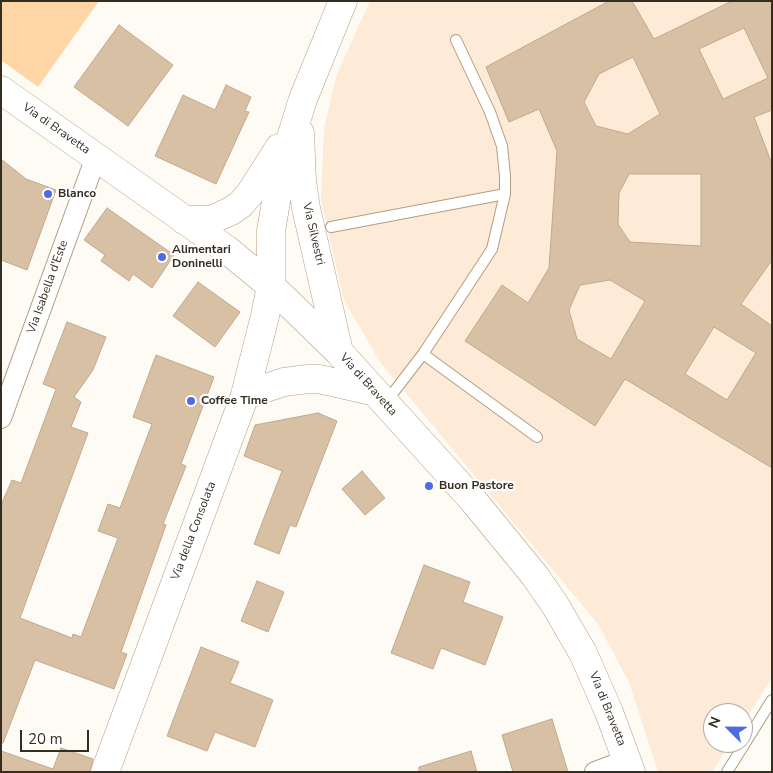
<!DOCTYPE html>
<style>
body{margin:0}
#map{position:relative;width:773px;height:773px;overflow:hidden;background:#fefaf4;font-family:"Nunito Sans",sans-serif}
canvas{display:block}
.frame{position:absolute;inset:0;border:2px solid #362d22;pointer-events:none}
.north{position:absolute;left:703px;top:703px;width:50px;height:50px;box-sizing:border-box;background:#fff;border:1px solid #afaba7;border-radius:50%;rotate:293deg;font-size:14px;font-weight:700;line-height:20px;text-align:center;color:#362d22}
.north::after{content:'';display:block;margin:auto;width:18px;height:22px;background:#4c6ce0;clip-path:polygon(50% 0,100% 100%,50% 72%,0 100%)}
.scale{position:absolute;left:20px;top:730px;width:69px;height:22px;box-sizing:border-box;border:2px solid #362d22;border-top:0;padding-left:6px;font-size:15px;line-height:18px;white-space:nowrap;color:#362d22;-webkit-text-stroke:4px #fff;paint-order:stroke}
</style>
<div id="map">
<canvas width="773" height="773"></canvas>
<div class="frame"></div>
<div class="north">N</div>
<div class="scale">20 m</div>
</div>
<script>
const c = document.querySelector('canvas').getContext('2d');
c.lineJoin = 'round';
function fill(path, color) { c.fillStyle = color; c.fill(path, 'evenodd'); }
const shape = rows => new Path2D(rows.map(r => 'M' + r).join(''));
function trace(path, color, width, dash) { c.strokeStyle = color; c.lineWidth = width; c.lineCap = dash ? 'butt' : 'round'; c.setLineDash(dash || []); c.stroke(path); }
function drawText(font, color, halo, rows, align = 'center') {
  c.font = font + ' "Nunito Sans",sans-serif'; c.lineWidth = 4.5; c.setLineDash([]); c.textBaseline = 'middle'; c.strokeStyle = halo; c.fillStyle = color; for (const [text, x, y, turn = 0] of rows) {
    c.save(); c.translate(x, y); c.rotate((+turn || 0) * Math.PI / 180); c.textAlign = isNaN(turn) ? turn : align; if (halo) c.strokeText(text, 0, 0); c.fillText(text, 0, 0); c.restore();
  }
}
fill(shape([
 [370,1,772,1,772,678,743,723,743,713,713,713,713,743,730,743,712,772,658,772,629,682,598,624,380,362,344,300,321,201,324,128,337,74]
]), '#fdebd7');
fill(shape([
 [1,1,99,1,38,87,1,60]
]), '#ffd7a7');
const building = shape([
 [609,1,632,1,654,39,732,1,772,1,772,110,754,117,772,164,772,260,741,304,772,326,772,468,625,379,595,426,465,341,502,285,528,303,549,268,557,151,539,109,509,122,486,67,609,1],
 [744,28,768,78,723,99,699,49,744,28],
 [633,57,660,114,628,134,596,126,584,102,599,74,633,57],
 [629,174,701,174,701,246,630,242,618,224,619,193,629,174],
 [610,280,645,301,611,359,577,339,569,310,580,285,610,280],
 [714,327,756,353,727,400,685,374,714,327],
 [119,25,173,65,128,126,74,87,119,25],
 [226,85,251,97,245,111,249,112,216,184,155,156,183,95,215,110,226,85],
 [1,159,26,179,56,190,27,270,1,260,1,159],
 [107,208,174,255,152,288,133,274,129,281,101,261,105,255,84,240,107,208],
 [198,282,240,312,215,347,173,316,198,282],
 [67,322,106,337,93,370,74,397,81,402,71,427,88,433,20,618,72,638,73,634,81,637,118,538,98,531,108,504,120,508,152,424,133,417,156,355,214,377,181,464,186,466,163,524,166,525,121,652,127,654,114,689,35,660,3,743,1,743,1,505,12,480,21,483,56,389,43,384,67,322],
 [318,413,337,421,296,527,290,525,279,554,254,544,282,471,244,456,255,425,318,413],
 [362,471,385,498,365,515,342,489,362,471],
 [424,565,470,582,463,602,503,617,485,665,441,648,433,669,391,653,424,565],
 [257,581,284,592,268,632,241,621,257,581],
 [201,647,239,662,230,683,273,700,255,747,215,732,207,751,167,736,201,647],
 [552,719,568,772,513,772,502,735,552,719],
 [61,748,93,759,90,772,1,772,1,751,53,769,61,748],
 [471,751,477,772,419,772,419,767,471,751]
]);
fill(building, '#d8c0a4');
trace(building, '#c1a98e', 1);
const lane = shape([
 [331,227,505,194],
 [423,354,537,437],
 [386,402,423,354,492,249,505,194,505,176,502,146,490,112,456,40],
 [727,772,772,700]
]);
const street = shape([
 [1,418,96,157],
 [595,772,627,760]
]);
const secondary = shape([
 [1,90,226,249,271,286,339,352,472,499,535,576,555,605,583,653,609,712,631,772],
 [300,133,302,181,306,208,339,352],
 [184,220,211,220,231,211,241,204,251,192,279,148],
 [245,395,284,382,308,379,319,379,372,391],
 [105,772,245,395,265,316,271,286,271,231,279,184,285,157,303,99,343,1]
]);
trace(lane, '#b49d83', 12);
trace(street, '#b49d83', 22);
trace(secondary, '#b49d83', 29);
trace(lane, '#fff', 10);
trace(street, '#fff', 20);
trace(secondary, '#fff', 28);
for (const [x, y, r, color] of [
 [48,194,5,"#4c6ce0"],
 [162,257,5,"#4c6ce0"],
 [191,401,5,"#4c6ce0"],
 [429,486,5,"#4c6ce0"]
]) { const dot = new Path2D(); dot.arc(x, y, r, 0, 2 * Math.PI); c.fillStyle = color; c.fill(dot); trace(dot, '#fff', 2); }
drawText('12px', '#362d22', '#fff', [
 ["Via di Bravetta",56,129,35],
 ["Via Silvestri",313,234,77],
 ["Via Isabella d'Este",48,287,-70],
 ["Via di Bravetta",368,385,48],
 ["Via della Consolata",194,531,-69],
 ["Via di Bravetta",607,709,68]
]);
drawText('bold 12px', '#362d22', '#fff', [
 ["Blanco",58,194],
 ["Alimentari",172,250],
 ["Doninelli",172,264],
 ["Coffee Time",201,401],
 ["Buon Pastore",439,486]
], 'left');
</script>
